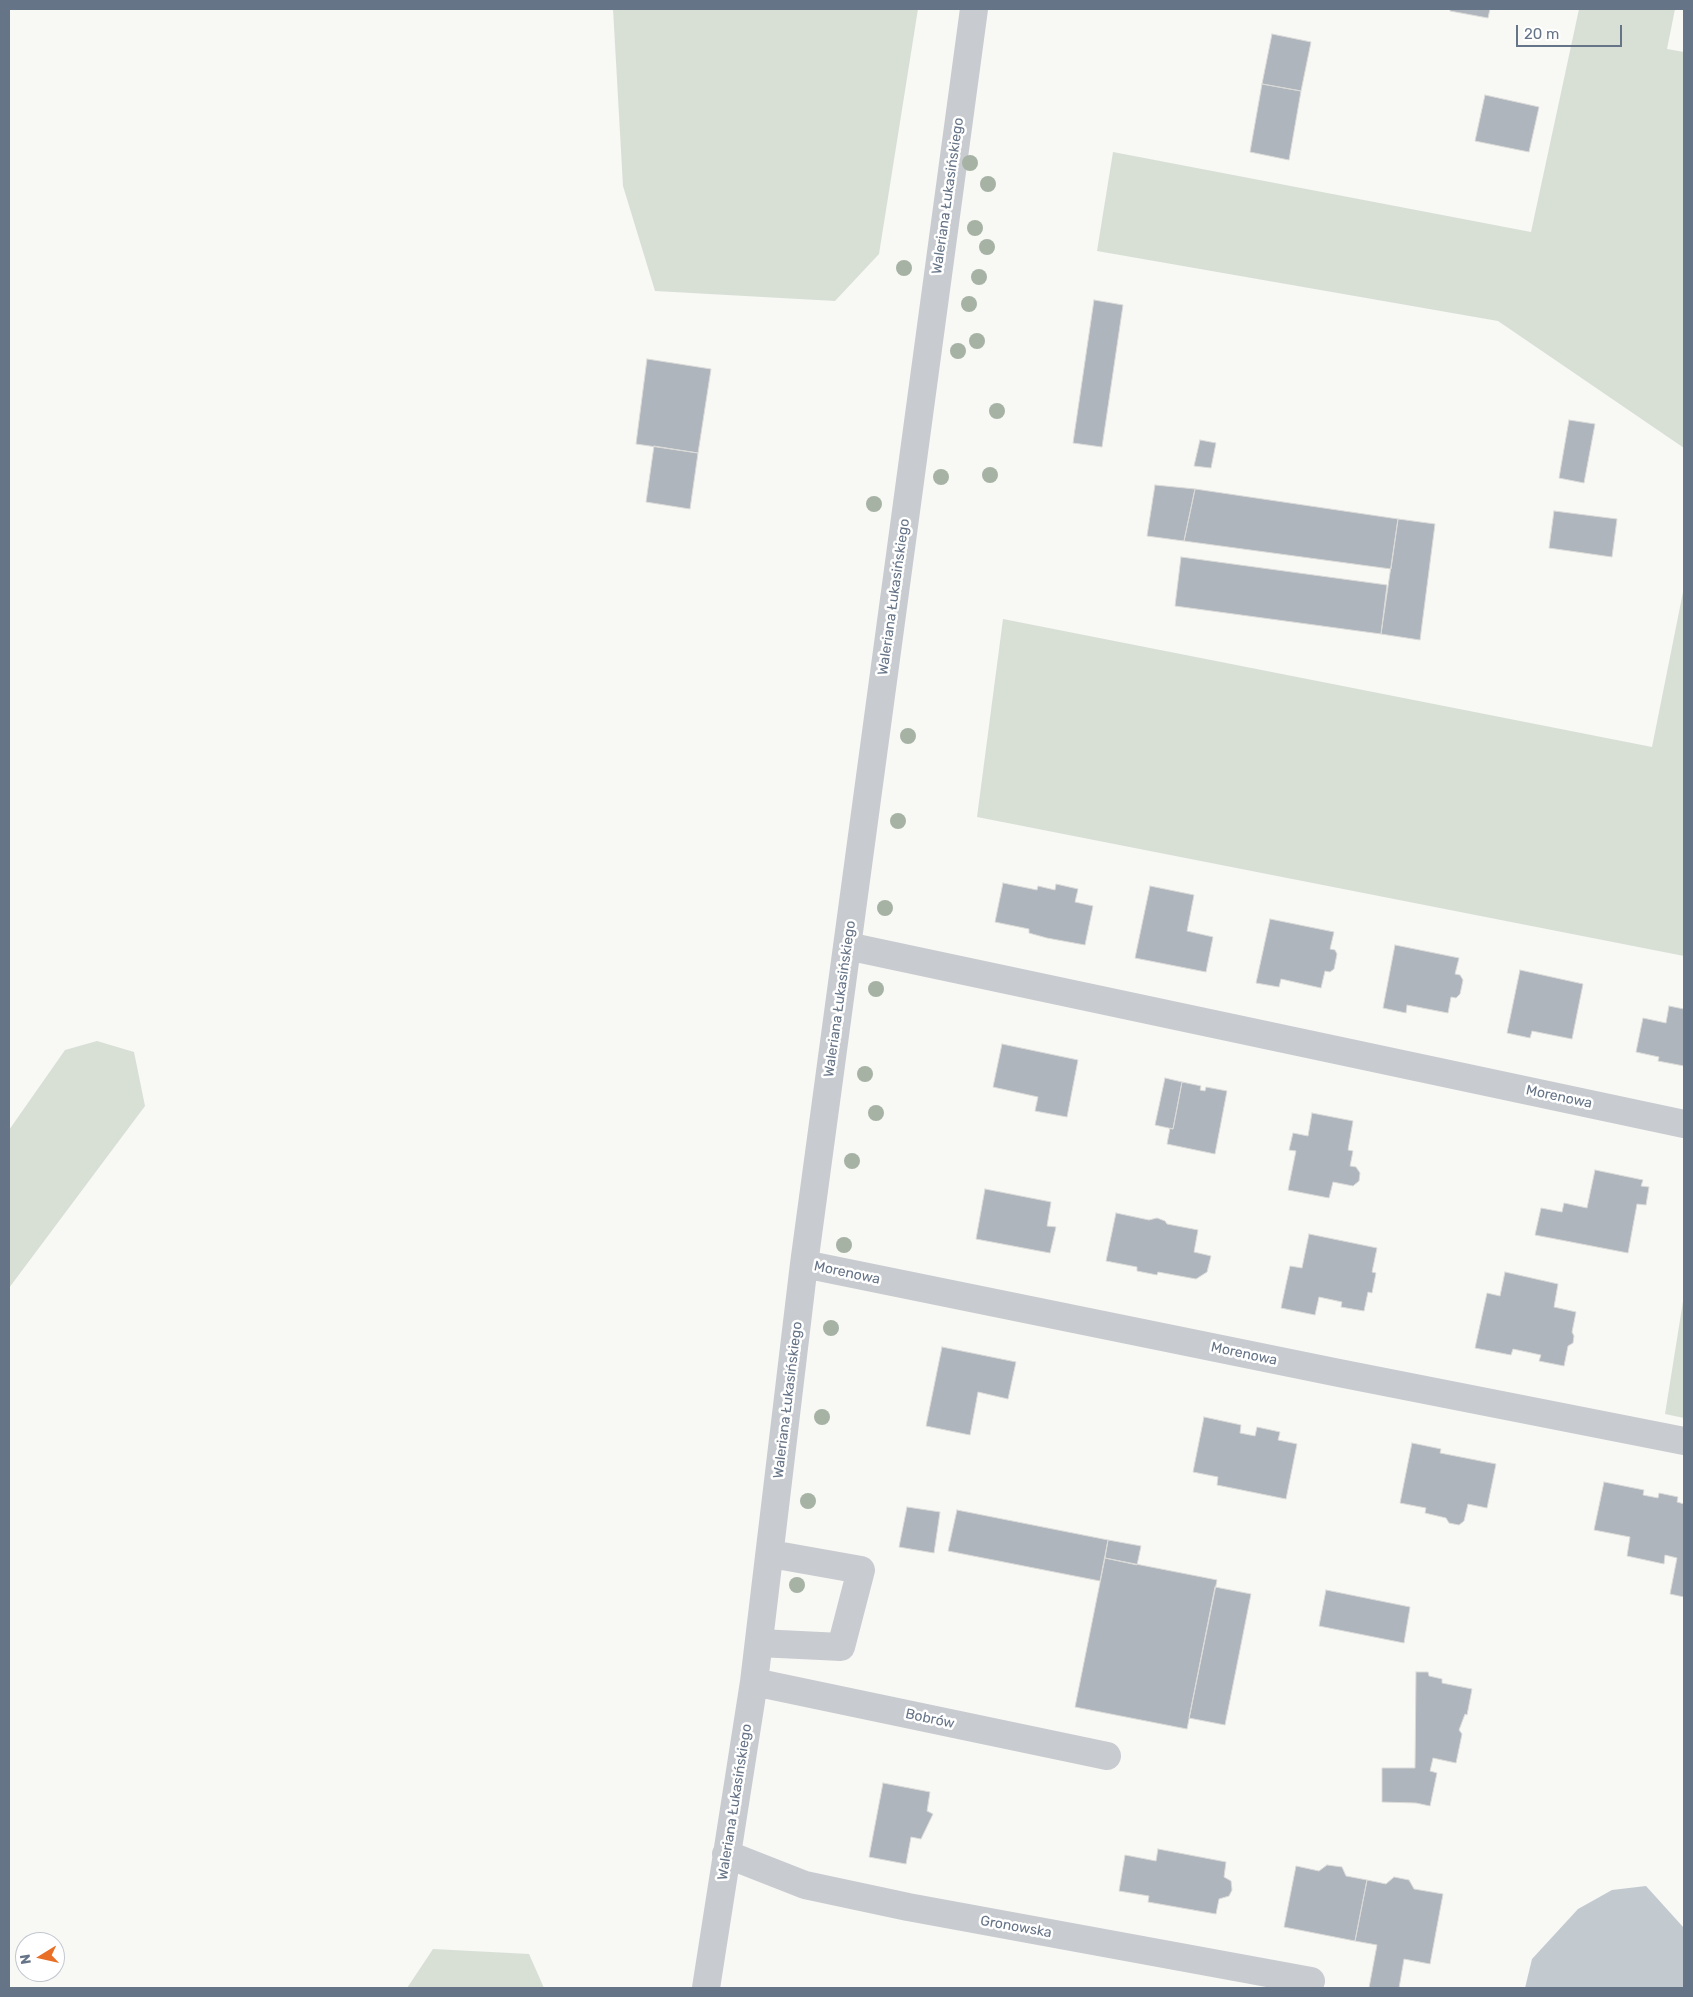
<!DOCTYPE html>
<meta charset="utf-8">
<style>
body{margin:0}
#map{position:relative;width:1693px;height:1997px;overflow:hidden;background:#f8f8f5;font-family:Rubik,sans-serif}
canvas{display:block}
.frame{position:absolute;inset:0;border:10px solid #667487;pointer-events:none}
.north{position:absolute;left:15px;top:1932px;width:50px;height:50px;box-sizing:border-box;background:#fff;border:1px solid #c2c7cf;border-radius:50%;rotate:261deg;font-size:14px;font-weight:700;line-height:20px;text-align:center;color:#667487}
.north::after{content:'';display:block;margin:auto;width:18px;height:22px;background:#e86f25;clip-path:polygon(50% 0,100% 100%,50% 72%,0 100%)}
.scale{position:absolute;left:1516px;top:25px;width:106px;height:22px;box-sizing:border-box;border:2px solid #667487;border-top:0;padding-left:6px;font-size:15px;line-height:18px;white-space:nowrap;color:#667487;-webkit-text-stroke:4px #fff;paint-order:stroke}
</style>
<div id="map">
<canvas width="1693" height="1997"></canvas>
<div class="frame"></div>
<div class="north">N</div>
<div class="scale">20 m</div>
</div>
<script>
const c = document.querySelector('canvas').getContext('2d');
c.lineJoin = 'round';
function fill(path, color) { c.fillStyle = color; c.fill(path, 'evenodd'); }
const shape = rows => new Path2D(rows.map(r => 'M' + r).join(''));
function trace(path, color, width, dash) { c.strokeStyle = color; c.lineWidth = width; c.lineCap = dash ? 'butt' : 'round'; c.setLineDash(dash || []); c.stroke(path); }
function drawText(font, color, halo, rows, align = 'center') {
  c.font = font + ' Rubik,sans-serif'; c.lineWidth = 5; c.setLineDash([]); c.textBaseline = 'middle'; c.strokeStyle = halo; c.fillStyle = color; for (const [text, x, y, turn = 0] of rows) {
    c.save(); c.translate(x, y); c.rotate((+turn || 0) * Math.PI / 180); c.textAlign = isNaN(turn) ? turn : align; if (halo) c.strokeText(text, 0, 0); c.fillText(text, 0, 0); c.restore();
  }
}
fill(shape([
 [613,9,918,9,879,254,835,301,655,291,623,186],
 [1579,9,1675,9,1667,49,1684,52,1684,448,1498,321,1097,251,1113,152,1531,232],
 [1684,587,1684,956,977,817,1003,619,1652,747],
 [97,1041,134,1052,145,1106,9,1288,9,1130,65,1050],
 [1684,1295,1684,1418,1665,1414],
 [433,1949,529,1954,544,1988,407,1988]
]), '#d8e0d6');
fill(shape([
 [1646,1886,1684,1928,1684,1988,1525,1988,1532,1959,1578,1909,1612,1890]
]), '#c2cad0');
const building = shape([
 [1450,9,1490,9,1488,18,1450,11,1450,9],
 [1272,34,1311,42,1301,91,1262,84,1272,34],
 [1262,84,1301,91,1289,160,1250,152,1262,84],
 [1485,95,1539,107,1529,152,1475,141,1485,95],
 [1094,300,1123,305,1102,447,1073,443,1094,300],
 [647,359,711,369,698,453,636,444,647,359],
 [1569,420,1595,424,1584,483,1559,478,1569,420],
 [1200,440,1216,443,1211,468,1194,466,1200,440],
 [654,446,698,453,690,509,646,502,654,446],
 [1155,485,1195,489,1184,541,1147,536,1155,485],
 [1195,489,1398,519,1391,569,1184,541,1195,489],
 [1554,511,1617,519,1612,557,1549,548,1554,511],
 [1398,519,1435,524,1420,640,1381,634,1398,519],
 [1181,557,1387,585,1381,634,1175,606,1181,557],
 [1003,883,1037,890,1038,886,1055,890,1056,884,1078,889,1075,902,1093,906,1085,945,1047,938,1029,933,1029,929,995,922,1003,883],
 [1150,886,1194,895,1187,931,1213,937,1206,972,1135,958,1150,886],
 [1270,919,1334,932,1330,949,1335,950,1337,954,1334,969,1330,972,1325,971,1321,988,1281,979,1279,987,1256,983,1270,919],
 [1395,945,1459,958,1455,974,1460,975,1463,980,1460,994,1456,998,1451,997,1448,1013,1407,1005,1406,1013,1383,1008,1395,945],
 [1520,970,1583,984,1572,1039,1532,1031,1530,1038,1507,1033,1520,970],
 [1669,1006,1684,1009,1684,1066,1658,1061,1659,1057,1636,1052,1643,1018,1666,1023,1669,1006],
 [1002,1044,1078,1060,1067,1117,1035,1111,1038,1097,993,1087,1002,1044],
 [1165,1078,1182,1082,1173,1129,1155,1125,1165,1078],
 [1182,1082,1201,1086,1200,1090,1205,1091,1206,1087,1227,1091,1215,1154,1167,1144,1170,1128,1173,1129,1182,1082],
 [1312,1113,1353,1121,1348,1150,1353,1151,1350,1166,1356,1167,1360,1173,1359,1181,1353,1186,1333,1182,1329,1198,1288,1190,1296,1151,1289,1150,1293,1133,1308,1136,1312,1113],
 [1595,1170,1643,1180,1641,1186,1649,1187,1646,1205,1637,1204,1628,1253,1535,1235,1541,1208,1562,1212,1564,1203,1587,1208,1595,1170],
 [985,1189,1051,1202,1047,1226,1056,1227,1050,1253,976,1239,985,1189],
 [1116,1213,1149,1220,1157,1218,1165,1221,1167,1224,1198,1230,1194,1252,1211,1256,1207,1272,1196,1279,1158,1272,1157,1275,1137,1271,1137,1267,1106,1261,1116,1213],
 [1309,1234,1377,1248,1372,1272,1376,1273,1372,1293,1368,1292,1364,1311,1341,1307,1342,1302,1319,1297,1315,1315,1281,1308,1290,1266,1302,1268,1309,1234],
 [1505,1272,1558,1284,1554,1307,1576,1312,1572,1332,1574,1336,1573,1343,1568,1346,1564,1366,1539,1361,1541,1355,1513,1349,1511,1355,1475,1348,1487,1293,1500,1296,1505,1272],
 [942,1347,1016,1362,1008,1399,978,1392,970,1435,926,1426,942,1347],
 [1204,1417,1241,1425,1240,1433,1255,1436,1257,1427,1280,1432,1278,1440,1297,1444,1286,1499,1217,1485,1218,1477,1193,1472,1204,1417],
 [1412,1443,1441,1449,1440,1453,1496,1464,1487,1508,1468,1504,1464,1521,1459,1525,1449,1523,1446,1518,1425,1513,1426,1508,1400,1503,1412,1443],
 [1604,1482,1644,1490,1643,1495,1658,1498,1659,1493,1678,1497,1677,1502,1684,1504,1684,1597,1670,1594,1677,1558,1665,1555,1664,1564,1627,1556,1630,1537,1594,1530,1604,1482],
 [907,1507,940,1512,934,1553,899,1547,907,1507],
 [957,1510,1108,1540,1100,1581,948,1551,957,1510],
 [1108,1540,1141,1546,1137,1565,1105,1558,1108,1540],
 [1105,1558,1217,1580,1187,1729,1075,1707,1105,1558],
 [1215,1587,1251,1594,1225,1725,1189,1718,1215,1587],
 [1326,1590,1410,1607,1404,1643,1319,1626,1326,1590],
 [1416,1672,1428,1672,1429,1676,1442,1679,1442,1683,1472,1689,1467,1715,1465,1714,1459,1730,1462,1734,1456,1763,1433,1758,1430,1771,1437,1773,1430,1806,1416,1803,1382,1802,1382,1768,1415,1768,1416,1672],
 [883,1783,930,1792,927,1811,933,1814,921,1839,911,1837,906,1864,869,1857,883,1783],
 [1158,1849,1226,1862,1224,1877,1231,1881,1232,1890,1229,1896,1219,1899,1216,1914,1148,1902,1149,1896,1119,1891,1125,1855,1156,1861,1158,1849],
 [1327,1865,1342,1867,1346,1876,1367,1880,1355,1941,1284,1927,1296,1866,1319,1871,1327,1865],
 [1394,1877,1409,1880,1414,1889,1443,1894,1430,1964,1404,1959,1399,1988,1369,1988,1377,1945,1355,1941,1367,1880,1386,1884,1394,1877]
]);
fill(building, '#afb5bc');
trace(building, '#dadad8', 1);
trace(shape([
 [847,946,1684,1124],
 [804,1264,1339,1373,1684,1441],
 [759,1643,841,1647,861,1570,771,1554],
 [754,1682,1107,1756],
 [726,1854,805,1885,908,1907,1311,1981],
 [706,1988,754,1682,804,1264,974,9]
]), '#c8cbcf', 28);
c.fillStyle = '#a6b2a4';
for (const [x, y] of [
 [970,163],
 [988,184],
 [975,228],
 [987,247],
 [904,268],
 [979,277],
 [969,304],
 [977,341],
 [958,351],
 [997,411],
 [990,475],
 [941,477],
 [874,504],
 [908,736],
 [898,821],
 [885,908],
 [876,989],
 [865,1074],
 [876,1113],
 [852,1161],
 [844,1245],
 [831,1328],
 [822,1417],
 [808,1501],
 [797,1585]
]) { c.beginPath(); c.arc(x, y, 8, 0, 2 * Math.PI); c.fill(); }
drawText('14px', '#667487', '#fff', [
 ["Waleriana Łukasińskiego",948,196,-82],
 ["Waleriana Łukasińskiego",894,597,-82],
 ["Waleriana Łukasińskiego",840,999,-82],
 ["Morenowa",1559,1097,12],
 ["Morenowa",847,1273,12],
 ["Morenowa",1244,1354,12],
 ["Waleriana Łukasińskiego",788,1400,-83],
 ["Bobrów",930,1719,12],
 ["Waleriana Łukasińskiego",735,1802,-81],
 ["Gronowska",1016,1927,10]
]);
</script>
